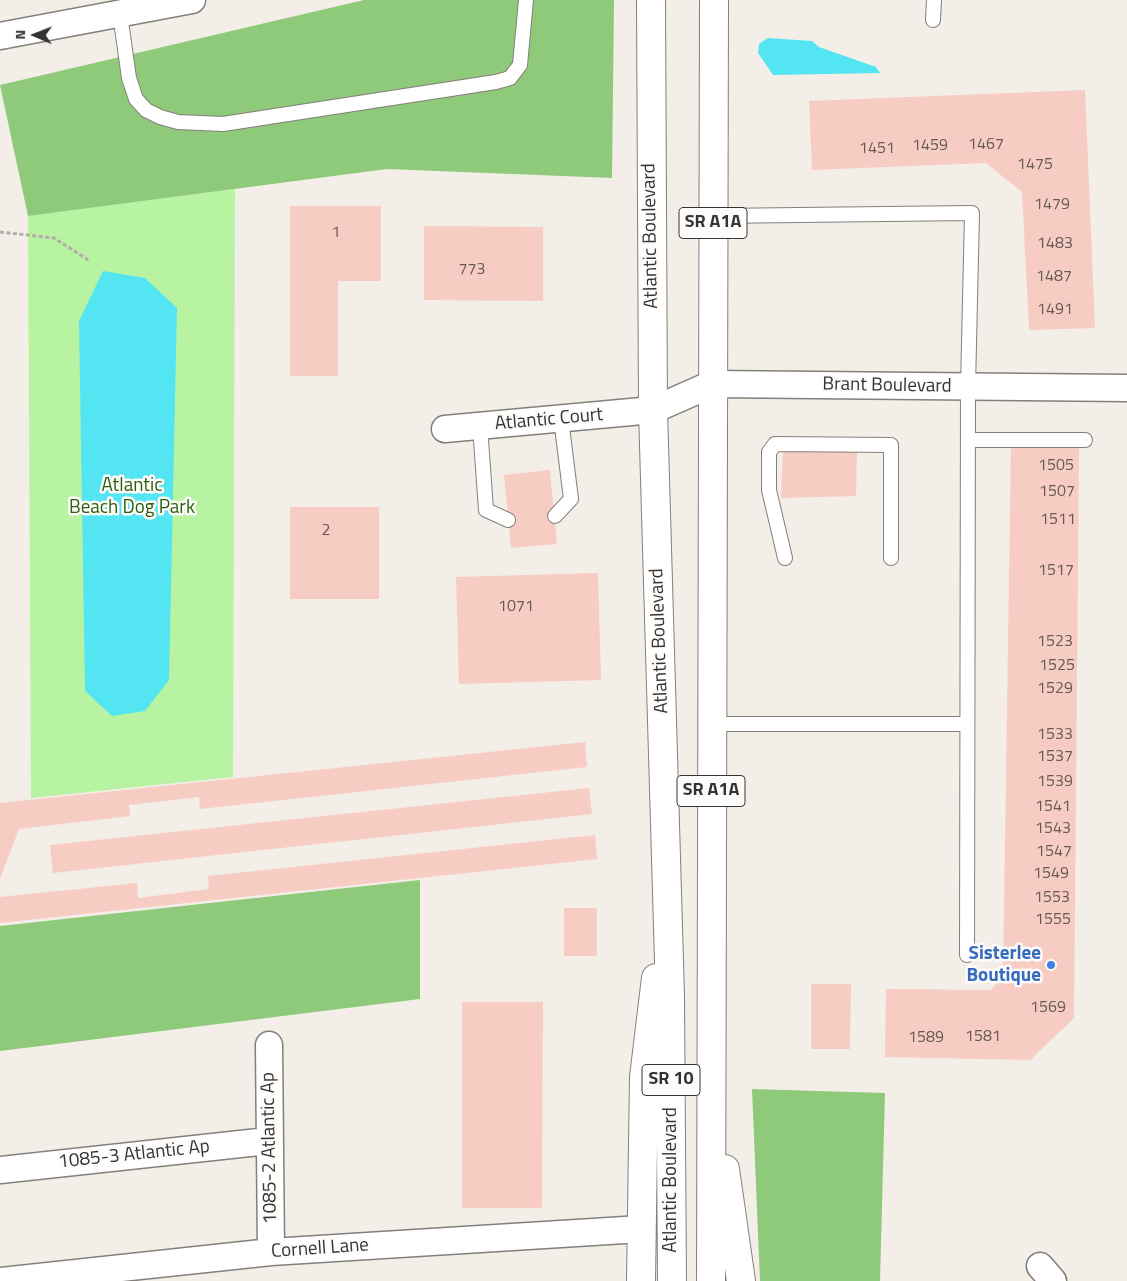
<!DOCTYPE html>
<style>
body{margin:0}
#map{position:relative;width:1127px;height:1281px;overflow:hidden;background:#f4eee8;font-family:"Titillium Web",sans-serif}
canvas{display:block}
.north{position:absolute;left:10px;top:10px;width:50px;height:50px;-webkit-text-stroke:4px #fefcfa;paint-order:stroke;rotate:271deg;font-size:14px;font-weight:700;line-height:20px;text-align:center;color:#363432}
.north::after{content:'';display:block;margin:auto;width:18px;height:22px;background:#363432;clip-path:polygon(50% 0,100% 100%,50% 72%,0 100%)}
</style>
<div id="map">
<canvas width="1127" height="1281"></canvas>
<div class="north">N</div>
</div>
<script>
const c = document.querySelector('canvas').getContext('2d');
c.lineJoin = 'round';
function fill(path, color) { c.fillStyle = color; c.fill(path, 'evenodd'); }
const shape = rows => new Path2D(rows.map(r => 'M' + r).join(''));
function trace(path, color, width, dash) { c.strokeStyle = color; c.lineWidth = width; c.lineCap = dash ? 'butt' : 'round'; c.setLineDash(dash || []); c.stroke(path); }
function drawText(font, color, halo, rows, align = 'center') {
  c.font = font + ' "Titillium Web",sans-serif'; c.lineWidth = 5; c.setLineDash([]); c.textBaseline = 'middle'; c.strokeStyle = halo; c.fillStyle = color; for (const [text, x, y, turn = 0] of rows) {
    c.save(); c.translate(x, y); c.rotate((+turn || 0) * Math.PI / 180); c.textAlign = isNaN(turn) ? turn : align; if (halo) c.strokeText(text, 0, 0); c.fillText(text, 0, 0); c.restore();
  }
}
fill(shape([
 [235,189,233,777,31,798,28,216]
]), '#b8f3a2');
fill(shape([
 [364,0,614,0,612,178,387,169,28,216,0,85],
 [420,880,420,999,0,1051,0,926],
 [752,1089,885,1093,880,1281,760,1281]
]), '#8fc97a');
fill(shape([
 [768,38,812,41,819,47,876,67,880,73,773,75,758,53,759,44],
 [103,271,145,278,177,308,169,680,145,711,112,716,85,691,79,321]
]), '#53e5f2');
fill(shape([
 [1085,90,1095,328,1029,330,1022,192,986,163,812,170,809,101],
 [290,206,381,206,381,281,338,281,338,376,290,376],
 [424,226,543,227,543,301,424,300],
 [1011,444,1079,448,1074,1018,1030,1060,885,1057,886,989,991,990,1003,976],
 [783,449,857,450,856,496,781,498],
 [550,470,557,544,511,548,504,475],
 [290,507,379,507,379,599,290,599],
 [598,573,601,680,459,684,456,577],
 [585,742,587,767,200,809,199,797,129,805,130,816,19,829,0,879,0,803],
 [589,788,592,814,53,873,50,845],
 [595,835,597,859,0,923,0,897,137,883,138,898,209,889,208,876],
 [564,908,597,908,597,956,564,956],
 [811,984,851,984,850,1049,811,1049],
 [462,1002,543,1002,542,1208,462,1208]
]), '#f6ccc3');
const lane = shape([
 [120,14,129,78,136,99,146,110,160,117,178,122,223,124,496,82,510,78,520,65,526,0],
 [933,20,934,0],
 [713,216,972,213,968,387,967,955],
 [480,426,486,510,508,520],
 [968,440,1085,440],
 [555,516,571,499,561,419],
 [785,558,769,490,769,452,775,444,891,445,891,558],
 [712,724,967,724]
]);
const street = shape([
 [0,36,192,0],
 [445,429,653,410,712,384,1127,388],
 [269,1045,271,1252],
 [0,1170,268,1141],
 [1040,1266,1053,1281],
 [0,1281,271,1252,641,1229]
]);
const highway = shape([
 [651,0,653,410,670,996,672,1281],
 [725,1169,741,1281],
 [641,1281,644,1077,656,978],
 [711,1281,714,0]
]);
trace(lane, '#847f7a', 16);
trace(street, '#847f7a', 29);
trace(highway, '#847f7a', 30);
trace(shape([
 [0,232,54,238,90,261]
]), '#b2ada9', 3, [4, 2.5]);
trace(lane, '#fff', 14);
trace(street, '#fff', 26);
trace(highway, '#fff', 28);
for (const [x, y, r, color] of [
 [1051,965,5,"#3f7fe0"]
]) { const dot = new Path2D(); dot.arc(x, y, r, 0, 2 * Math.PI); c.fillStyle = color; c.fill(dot); trace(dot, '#fefcfa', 2); }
drawText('16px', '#665a56', null, [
 ["1467",986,145],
 ["1459",930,146],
 ["1451",877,149],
 ["1475",1035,165],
 ["1479",1052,205],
 ["1",336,233],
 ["1483",1055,244],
 ["773",472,270],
 ["1487",1054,277],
 ["1491",1055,310],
 ["1505",1056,466],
 ["1507",1057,492],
 ["1511",1058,520],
 ["2",326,531],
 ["1517",1056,571],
 ["1071",516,607],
 ["1523",1055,642],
 ["1525",1057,666],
 ["1529",1055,689],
 ["1533",1055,735],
 ["1537",1055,757],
 ["1539",1055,782],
 ["1541",1053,807],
 ["1543",1053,829],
 ["1547",1054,852],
 ["1549",1051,874],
 ["1553",1052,898],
 ["1555",1053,920],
 ["1569",1048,1008],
 ["1581",983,1037],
 ["1589",926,1038]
]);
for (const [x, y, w] of [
 [713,223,68],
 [711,791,68],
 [671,1080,58]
]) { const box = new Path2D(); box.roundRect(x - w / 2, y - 15.5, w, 31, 4); c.fillStyle = '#fefcfa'; c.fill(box); trace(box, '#363432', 1); }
drawText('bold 18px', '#363432', null, [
 ["SR A1A",713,223],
 ["SR A1A",711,791],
 ["SR 10",671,1080]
]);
drawText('19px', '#363432', '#fefcfa', [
 ["Atlantic Boulevard",651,236,-91],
 ["Brant Boulevard",887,386,1],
 ["Atlantic Court",549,420,-5],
 ["Atlantic Boulevard",660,641,-92],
 ["1085-2 Atlantic Ap",270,1148,-91],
 ["1085-3 Atlantic Ap",134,1155,-6],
 ["Atlantic Boulevard",671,1180,-90],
 ["Cornell Lane",320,1249,-4]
]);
drawText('19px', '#2c6010', '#fefcfa', [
 ["Atlantic",132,486],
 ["Beach Dog Park",132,508]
]);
drawText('bold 19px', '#366cbe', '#fefcfa', [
 ["Sisterlee",1041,954],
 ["Boutique",1041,976]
], 'right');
</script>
